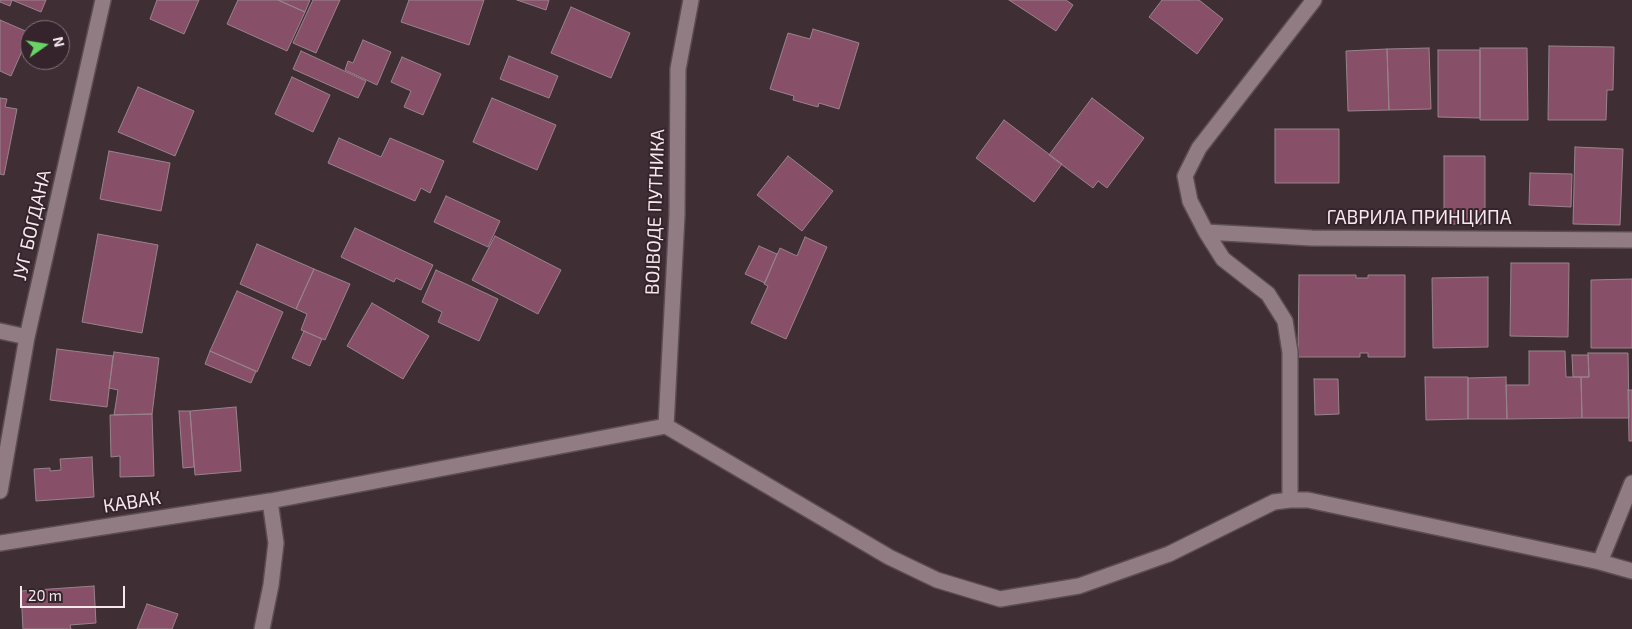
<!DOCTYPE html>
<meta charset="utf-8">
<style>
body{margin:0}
#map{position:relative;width:1632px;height:629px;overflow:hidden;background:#402e35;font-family:"Exo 2",sans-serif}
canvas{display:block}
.north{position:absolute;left:20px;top:20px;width:50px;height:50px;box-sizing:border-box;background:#35242b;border:1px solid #817279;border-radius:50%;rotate:77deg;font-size:14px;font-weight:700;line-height:20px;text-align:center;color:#f4e8ed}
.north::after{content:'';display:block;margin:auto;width:18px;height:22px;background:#68d465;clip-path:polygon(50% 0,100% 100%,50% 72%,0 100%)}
.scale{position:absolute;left:20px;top:586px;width:105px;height:22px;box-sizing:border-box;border:2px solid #f4e8ed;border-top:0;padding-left:6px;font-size:15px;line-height:18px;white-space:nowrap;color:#f4e8ed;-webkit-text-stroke:4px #35242b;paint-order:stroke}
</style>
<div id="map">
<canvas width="1632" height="629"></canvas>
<div class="north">N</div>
<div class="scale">20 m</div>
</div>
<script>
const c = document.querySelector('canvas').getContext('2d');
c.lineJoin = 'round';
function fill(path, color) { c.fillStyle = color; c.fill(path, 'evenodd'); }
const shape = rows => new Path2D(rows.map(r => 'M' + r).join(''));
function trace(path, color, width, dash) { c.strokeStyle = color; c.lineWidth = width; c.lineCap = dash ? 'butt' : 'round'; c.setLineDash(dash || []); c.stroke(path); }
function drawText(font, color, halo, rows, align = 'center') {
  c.font = font + ' "Exo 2",sans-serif'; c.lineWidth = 4; c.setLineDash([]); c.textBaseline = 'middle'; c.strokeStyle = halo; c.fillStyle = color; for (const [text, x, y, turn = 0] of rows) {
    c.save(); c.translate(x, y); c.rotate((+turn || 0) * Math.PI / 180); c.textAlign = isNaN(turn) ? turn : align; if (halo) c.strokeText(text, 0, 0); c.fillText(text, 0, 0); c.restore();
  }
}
const building = shape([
 [0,0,46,0,41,12,12,0,10,6,0,2,0,0],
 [157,0,199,0,184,34,150,19,157,0],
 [238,0,278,0,305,12,287,51,227,24,238,0],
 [278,0,310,0,305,12,278,0],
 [313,0,340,0,316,53,293,43,313,0],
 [409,0,484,0,469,45,401,22,409,0],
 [517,0,549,0,546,10,517,0],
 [1009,0,1066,0,1073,5,1056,31,1009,0],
 [1162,0,1199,0,1223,19,1197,54,1149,17,1162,0],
 [571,7,630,33,611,78,551,53,571,7],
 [0,20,30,33,11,76,0,71,0,20],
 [813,29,859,43,839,109,819,103,818,107,793,100,794,96,770,89,788,33,810,39,813,29],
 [363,40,391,52,377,85,345,70,348,61,353,63,363,40],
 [1549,46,1614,47,1613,90,1607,90,1606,120,1548,120,1549,46],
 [1429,48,1431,109,1389,110,1387,49,1429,48],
 [1480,48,1527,48,1528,120,1480,120,1480,48],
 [1387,49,1389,110,1348,111,1346,51,1387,49],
 [1438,50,1480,50,1480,118,1438,117,1438,50],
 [301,51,366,81,358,98,293,69,301,51],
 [509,56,558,76,549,98,500,79,509,56],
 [402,57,441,74,423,115,404,107,411,91,391,82,402,57],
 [292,77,330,95,313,132,275,114,292,77],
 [138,87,194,111,175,156,118,132,138,87],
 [0,98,7,99,5,107,17,109,4,175,0,174,0,98],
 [492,98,556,125,537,170,473,142,492,98],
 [1092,98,1144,138,1107,188,1098,181,1093,188,1049,155,1092,98],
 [1004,120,1062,164,1034,202,976,158,1004,120],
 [1275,129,1339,129,1339,183,1275,183,1275,129],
 [339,138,381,157,390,138,444,161,430,193,421,188,415,201,328,163,339,138],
 [1575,147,1623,149,1620,225,1573,224,1575,147],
 [109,151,170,163,161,211,100,199,109,151],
 [788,156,833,191,802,231,757,195,788,156],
 [1444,156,1485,156,1485,224,1444,224,1444,156],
 [1530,173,1572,174,1571,207,1529,205,1530,173],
 [446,196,500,221,488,247,434,222,446,196],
 [355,228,433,265,421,290,396,278,394,282,341,257,355,228],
 [98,234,158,245,142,333,82,322,98,234],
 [495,236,561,270,538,314,472,280,495,236],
 [805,237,827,247,786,339,751,323,768,286,764,284,780,248,797,256,805,237],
 [257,244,314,269,296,309,240,284,257,244],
 [759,246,777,254,765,283,745,274,759,246],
 [1511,263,1569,263,1568,337,1510,336,1511,263],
 [314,269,350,284,325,340,301,330,307,314,296,309,314,269],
 [436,270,498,299,479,341,438,322,442,312,422,302,436,270],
 [1299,275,1356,275,1356,278,1368,278,1368,275,1405,275,1405,357,1368,357,1368,353,1360,353,1360,357,1298,357,1299,275],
 [1488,277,1488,347,1433,348,1432,278,1488,277],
 [1632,279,1632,348,1591,348,1591,280,1632,279],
 [237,291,283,312,257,372,210,351,237,291],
 [372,303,429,336,403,379,347,346,372,303],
 [304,331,322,339,310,366,292,358,304,331],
 [57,349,113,356,107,407,50,400,57,349],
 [210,351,256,371,251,383,205,364,210,351],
 [1529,351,1565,351,1566,377,1581,377,1582,418,1507,419,1506,385,1529,385,1529,351],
 [114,352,159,358,152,414,114,415,118,390,109,388,114,352],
 [1588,353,1628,353,1629,418,1582,418,1581,377,1589,377,1588,353],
 [1572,355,1588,355,1589,377,1573,377,1572,355],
 [1425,377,1468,377,1468,419,1426,420,1425,377],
 [1506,377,1507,419,1468,419,1468,378,1506,377],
 [1314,379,1338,379,1339,414,1315,415,1314,379],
 [1628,390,1632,390,1632,441,1629,441,1628,390],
 [236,407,241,471,195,475,190,411,236,407],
 [179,411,190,411,194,467,183,468,179,411],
 [152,414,154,476,120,477,120,456,111,457,110,415,152,414],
 [92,457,94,497,36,501,34,469,50,468,50,471,61,470,60,459,92,457],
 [94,586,96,623,70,625,71,629,23,629,21,591,94,586],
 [147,604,178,614,172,629,137,629,147,604]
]);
fill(building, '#885068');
trace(building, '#98838b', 1);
const street = shape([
 [1206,232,1312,238,1632,240],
 [0,331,27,337],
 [666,426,677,215,678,69,691,0],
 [0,491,27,337,103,0],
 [1290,500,1290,352,1285,321,1268,294,1223,259,1206,232,1190,201,1185,176,1199,148,1314,0],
 [0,543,270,501,666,426,889,557,937,580,1000,599,1079,586,1169,554,1274,502,1290,500,1308,500,1600,562,1632,571],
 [1600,562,1632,483],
 [262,629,271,585,276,543,270,501]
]);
trace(street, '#5c4d53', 18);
trace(street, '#927c84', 15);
drawText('19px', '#f4e8ed', '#35242b', [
 ["ВОЈВОДЕ ПУТНИКА",655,212,-88],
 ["ГАВРИЛА ПРИНЦИПА",1419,218],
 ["ЈУГ БОГДАНА",32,225,-77],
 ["КАВАК",132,502,-9]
]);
</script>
